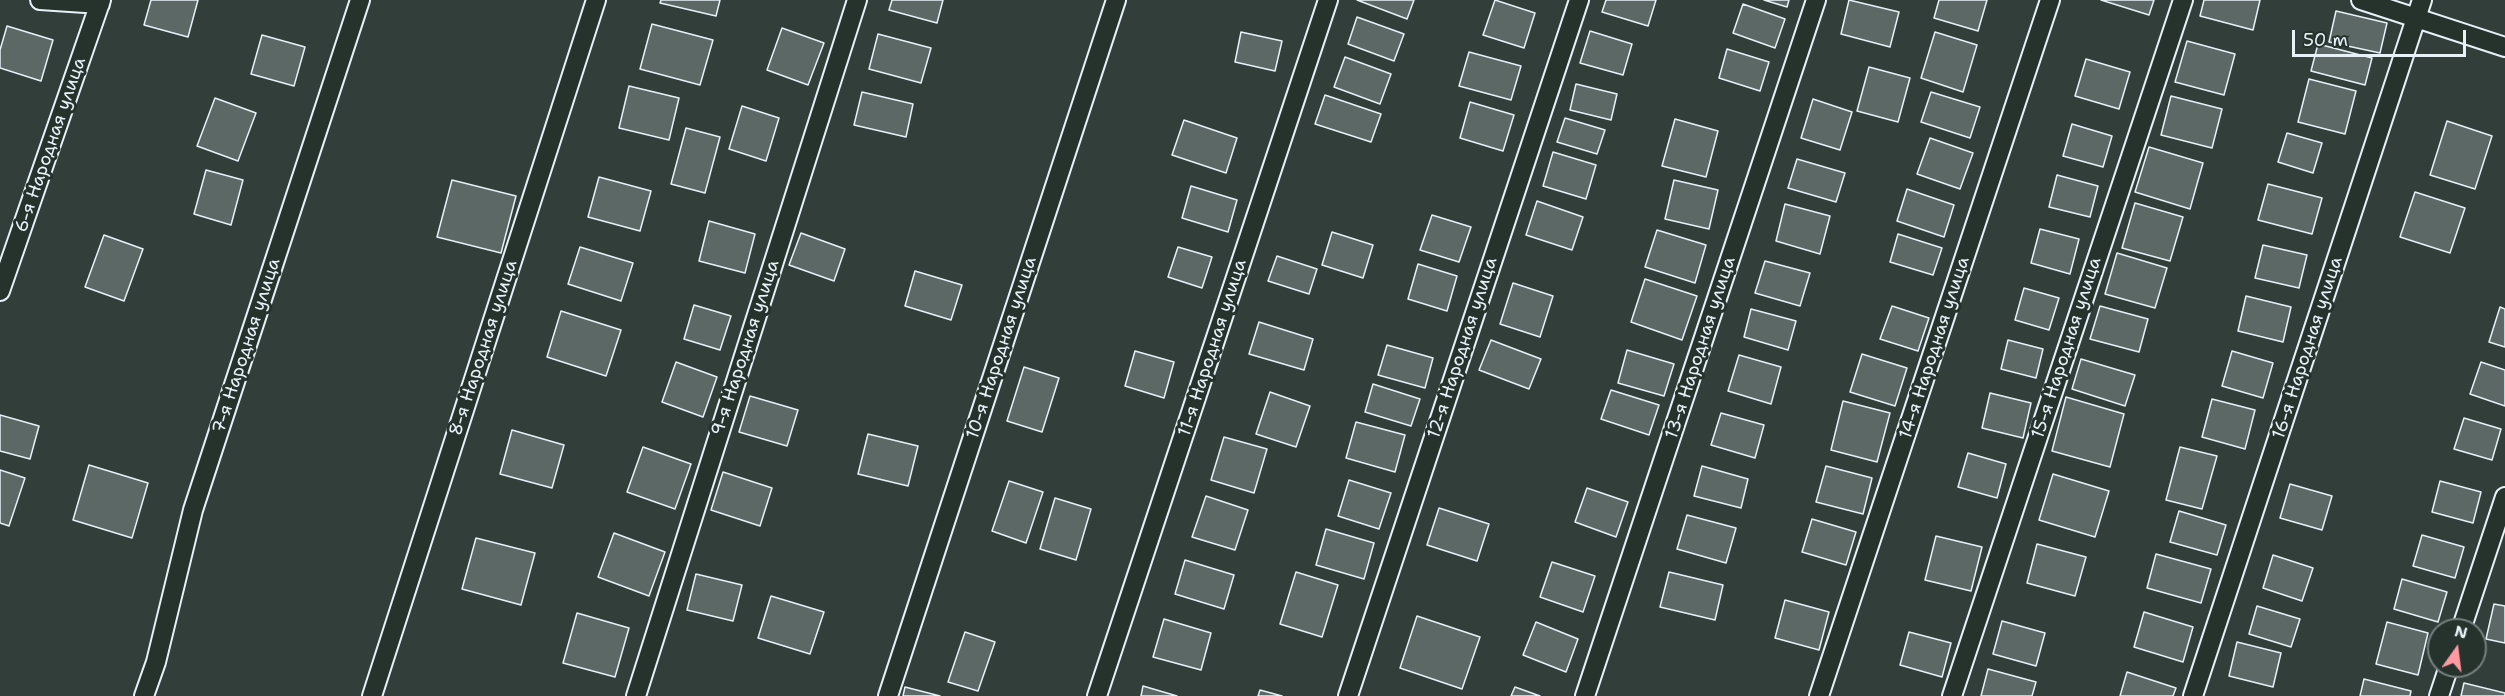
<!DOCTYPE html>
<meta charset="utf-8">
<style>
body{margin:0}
#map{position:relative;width:2505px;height:696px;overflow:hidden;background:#323e39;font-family:"Shantell Sans",sans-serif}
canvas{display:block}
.north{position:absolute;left:2427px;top:618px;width:60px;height:60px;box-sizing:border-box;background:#26332d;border:2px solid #747f7e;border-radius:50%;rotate:14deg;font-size:16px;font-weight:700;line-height:24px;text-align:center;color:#e8f1f8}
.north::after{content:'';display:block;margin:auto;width:21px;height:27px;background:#ff9aa2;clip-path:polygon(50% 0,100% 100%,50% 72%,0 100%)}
.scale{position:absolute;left:2292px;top:30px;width:174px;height:27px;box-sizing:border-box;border:3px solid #e8f1f8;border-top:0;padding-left:8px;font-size:18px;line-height:21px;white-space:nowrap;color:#e8f1f8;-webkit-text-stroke:4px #26332d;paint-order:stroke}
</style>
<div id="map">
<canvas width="2505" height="696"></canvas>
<div class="north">N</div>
<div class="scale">50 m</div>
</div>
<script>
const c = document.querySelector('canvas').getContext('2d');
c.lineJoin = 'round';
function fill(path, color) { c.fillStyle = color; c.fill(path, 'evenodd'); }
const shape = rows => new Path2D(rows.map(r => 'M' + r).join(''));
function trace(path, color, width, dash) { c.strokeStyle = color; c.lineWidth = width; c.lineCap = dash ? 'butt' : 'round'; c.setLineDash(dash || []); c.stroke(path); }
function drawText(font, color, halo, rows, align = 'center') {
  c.font = font + ' "Shantell Sans",sans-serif'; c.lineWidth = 6; c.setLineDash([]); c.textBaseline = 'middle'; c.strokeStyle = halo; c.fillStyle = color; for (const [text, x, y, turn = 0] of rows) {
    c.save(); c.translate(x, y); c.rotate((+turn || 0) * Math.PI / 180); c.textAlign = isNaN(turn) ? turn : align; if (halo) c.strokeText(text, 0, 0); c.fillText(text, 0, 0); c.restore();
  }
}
const building = shape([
 [151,0,198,0,188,37,144,25,151,0],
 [661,0,720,0,716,16,660,3,661,0],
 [892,0,943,0,937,23,889,10,892,0],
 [1357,0,1414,0,1407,19,1357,0],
 [1495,0,1535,13,1524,48,1483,35,1495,0],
 [1606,0,1656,0,1648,26,1602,12,1606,0],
 [1764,0,1789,0,1787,7,1764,0],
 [1849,0,1899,12,1890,47,1841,34,1849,0],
 [1939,0,1987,0,1978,31,1934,18,1939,0],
 [2101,0,2154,0,2149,15,2101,0],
 [2204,0,2260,0,2253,30,2200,16,2204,0],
 [1743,4,1785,19,1775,48,1733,33,1743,4],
 [2336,11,2387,23,2380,53,2329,42,2336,11],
 [1357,17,1404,34,1394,61,1348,44,1357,17],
 [652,24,713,40,700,85,640,69,652,24],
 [7,26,53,40,41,81,0,68,0,50,7,26],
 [782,28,824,43,808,85,767,70,782,28],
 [1590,31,1632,44,1623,75,1580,63,1590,31],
 [1241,32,1282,41,1275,71,1235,62,1241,32],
 [1935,32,1977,45,1963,92,1921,78,1935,32],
 [878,34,931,48,921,83,869,69,878,34],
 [262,35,305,47,294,86,251,74,262,35],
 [2187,41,2235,54,2224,95,2175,82,2187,41],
 [2318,44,2372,58,2365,85,2311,71,2318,44],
 [1727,49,1769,62,1760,91,1719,78,1727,49],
 [1469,52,1521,66,1511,100,1459,86,1469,52],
 [1345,57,1391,74,1380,104,1334,87,1345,57],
 [2086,59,2130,72,2119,109,2075,96,2086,59],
 [1869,67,1910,78,1898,122,1857,111,1869,67],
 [2309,79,2356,91,2345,134,2298,122,2309,79],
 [1576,84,1617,94,1611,120,1570,110,1576,84],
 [629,86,679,98,669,140,619,128,629,86],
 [862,92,913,104,906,137,854,125,862,92],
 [1931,92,1980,107,1970,138,1921,122,1931,92],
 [1325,95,1381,114,1371,142,1315,124,1325,95],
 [2171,96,2222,109,2212,148,2161,135,2171,96],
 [215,98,256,113,238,161,197,146,215,98],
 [1813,99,1852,112,1840,150,1801,138,1813,99],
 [1470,102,1514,115,1503,151,1460,138,1470,102],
 [742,106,779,118,766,161,729,149,742,106],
 [1565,118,1605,130,1597,154,1557,142,1565,118],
 [1675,119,1718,131,1706,177,1662,166,1675,119],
 [1184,120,1237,138,1226,173,1172,155,1184,120],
 [2447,121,2492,136,2475,189,2430,175,2447,121],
 [2072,124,2112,136,2103,167,2063,156,2072,124],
 [686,128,720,137,705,193,671,184,686,128],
 [2287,133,2322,143,2313,173,2278,162,2287,133],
 [1930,138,1973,153,1960,189,1917,174,1930,138],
 [2149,147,2203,163,2190,209,2135,192,2149,147],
 [1553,152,1596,165,1586,199,1543,186,1553,152],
 [1797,159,1845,173,1836,202,1788,188,1797,159],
 [206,170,243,180,231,225,194,214,206,170],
 [2057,175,2098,186,2090,217,2049,207,2057,175],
 [599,177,651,191,640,231,588,217,599,177],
 [452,180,516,196,501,253,437,237,452,180],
 [1674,180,1718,190,1709,229,1665,219,1674,180],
 [2268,184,2322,198,2312,234,2258,220,2268,184],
 [1191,186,1237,200,1228,232,1182,218,1191,186],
 [1907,189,1954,205,1944,237,1897,221,1907,189],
 [2415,192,2465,208,2450,253,2400,237,2415,192],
 [1537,201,1583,217,1572,250,1526,235,1537,201],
 [2135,203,2183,217,2170,261,2122,248,2135,203],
 [1785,204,1830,216,1820,254,1776,241,1785,204],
 [1432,215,1471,227,1459,262,1420,250,1432,215],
 [709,221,755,234,745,273,699,261,709,221],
 [2040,229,2079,239,2070,274,2031,263,2040,229],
 [1657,230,1706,245,1695,283,1645,267,1657,230],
 [1332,232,1373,245,1363,278,1322,265,1332,232],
 [801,233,845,249,834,281,789,265,801,233],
 [1898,234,1942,248,1933,275,1890,262,1898,234],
 [104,235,143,249,124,301,85,287,104,235],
 [2263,245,2307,255,2299,288,2255,278,2263,245],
 [580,247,633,263,621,301,568,284,580,247],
 [1178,247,1212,257,1202,288,1168,277,1178,247],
 [2117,253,2167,268,2155,308,2105,294,2117,253],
 [1277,256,1317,269,1309,294,1268,281,1277,256],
 [1765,261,1810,273,1800,306,1755,293,1765,261],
 [1418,264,1457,276,1447,311,1408,299,1418,264],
 [915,271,962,285,951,320,905,306,915,271],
 [1645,279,1697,296,1682,340,1631,322,1645,279],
 [1513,283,1553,296,1540,337,1500,324,1513,283],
 [2024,288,2059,298,2049,330,2015,320,2024,288],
 [2246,296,2291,307,2283,342,2238,331,2246,296],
 [694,305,731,316,720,350,684,339,694,305],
 [1892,306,1929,318,1918,351,1880,339,1892,306],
 [2100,306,2148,319,2139,352,2090,339,2100,306],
 [2500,307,2505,309,2505,347,2489,342,2500,307],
 [1751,309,1796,321,1788,350,1744,337,1751,309],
 [561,311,621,330,606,376,547,357,561,311],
 [1259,322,1313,339,1304,370,1249,354,1259,322],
 [1491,340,1541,359,1529,389,1479,370,1491,340],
 [2008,340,2043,349,2036,378,2001,369,2008,340],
 [1387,345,1433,358,1425,388,1378,375,1387,345],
 [1627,350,1674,364,1664,396,1618,383,1627,350],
 [1135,351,1174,362,1164,398,1125,386,1135,351],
 [2232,351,2273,363,2263,398,2222,386,2232,351],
 [1862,354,1907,368,1895,406,1850,392,1862,354],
 [1739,355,1781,367,1771,404,1728,391,1739,355],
 [2081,359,2135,375,2125,406,2072,389,2081,359],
 [676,362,717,377,703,417,662,402,676,362],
 [2481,362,2505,370,2505,406,2470,394,2481,362],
 [1024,367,1059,378,1042,432,1007,421,1024,367],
 [1373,384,1420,399,1411,426,1365,412,1373,384],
 [1611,390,1659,405,1649,435,1601,419,1611,390],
 [1270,392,1310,406,1296,447,1256,434,1270,392],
 [1990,393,2031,403,2023,438,1982,428,1990,393],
 [750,396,798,410,787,446,739,432,750,396],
 [2066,397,2124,414,2110,467,2052,451,2066,397],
 [2212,399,2255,410,2245,449,2202,437,2212,399],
 [1843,401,1890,413,1877,462,1831,450,1843,401],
 [1721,413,1764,425,1755,458,1711,445,1721,413],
 [0,415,39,426,30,459,0,451,0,415],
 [2464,418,2501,429,2492,460,2454,449,2464,418],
 [1356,422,1405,435,1395,472,1346,458,1356,422],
 [512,430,564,445,552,488,500,474,512,430],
 [868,434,918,446,908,486,858,474,868,434],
 [1224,437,1267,449,1254,493,1211,480,1224,437],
 [643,447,691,464,675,509,627,492,643,447],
 [2180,447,2217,456,2202,509,2166,500,2180,447],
 [1968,453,2006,464,1997,498,1958,487,1968,453],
 [89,465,148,483,132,538,73,520,89,465],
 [1702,466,1748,479,1741,508,1694,496,1702,466],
 [1826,466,1872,478,1863,514,1816,502,1826,466],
 [0,470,25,478,9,526,0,523,0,470],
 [723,472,772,488,760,526,711,510,723,472],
 [2053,474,2109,491,2095,537,2039,520,2053,474],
 [1349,480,1391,493,1379,529,1338,516,1349,480],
 [1009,481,1043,492,1026,543,992,531,1009,481],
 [2440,481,2481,492,2473,523,2432,512,2440,481],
 [2290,484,2332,496,2322,530,2280,518,2290,484],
 [1587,488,1628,502,1616,537,1575,522,1587,488],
 [1206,496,1248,510,1235,550,1192,537,1206,496],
 [1055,498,1091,509,1076,560,1040,549,1055,498],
 [1439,508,1489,524,1477,561,1427,545,1439,508],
 [2179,511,2226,525,2217,555,2170,542,2179,511],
 [1687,515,1736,528,1726,563,1677,549,1687,515],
 [1812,519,1856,532,1846,565,1802,552,1812,519],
 [1326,529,1374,543,1364,579,1316,565,1326,529],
 [614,533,665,552,649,596,598,577,614,533],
 [2422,535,2464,547,2455,578,2413,566,2422,535],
 [1936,536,1982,547,1971,591,1925,580,1936,536],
 [476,538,535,553,521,605,462,589,476,538],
 [2037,544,2086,557,2075,596,2027,583,2037,544],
 [2156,554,2211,569,2201,603,2147,588,2156,554],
 [2273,555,2313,568,2302,601,2263,588,2273,555],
 [1185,560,1234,575,1224,609,1175,594,1185,560],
 [1552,562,1595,576,1583,612,1540,597,1552,562],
 [1296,572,1338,585,1322,637,1280,624,1296,572],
 [1669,572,1723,585,1715,620,1660,607,1669,572],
 [696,574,742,585,733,621,687,610,696,574],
 [2402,579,2447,592,2438,622,2394,609,2402,579],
 [771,596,824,612,810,654,758,638,771,596],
 [1785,600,1829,612,1819,650,1775,638,1785,600],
 [2494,604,2505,606,2505,643,2486,639,2494,604],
 [2257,606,2300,619,2291,647,2249,634,2257,606],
 [2144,612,2193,627,2183,662,2134,647,2144,612],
 [577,613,629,628,615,677,563,663,577,613],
 [1417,616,1480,637,1462,689,1400,668,1417,616],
 [1164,619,1211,633,1201,670,1153,657,1164,619],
 [2002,621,2045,633,2036,666,1993,654,2002,621],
 [1536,622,1578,639,1566,672,1523,655,1536,622],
 [2387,622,2428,633,2418,675,2376,664,2387,622],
 [965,632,995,642,978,691,948,682,965,632],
 [1909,632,1951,643,1942,677,1900,665,1909,632],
 [2237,642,2281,653,2273,687,2229,676,2237,642],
 [1988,669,2036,682,2032,696,1981,696,1988,669],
 [2127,672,2176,688,2173,696,2120,696,2127,672],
 [2364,679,2411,691,2410,696,2360,696,2364,679],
 [2464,683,2505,693,2505,696,2461,696,2464,683],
 [1143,686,1177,696,1141,696,1143,686],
 [905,687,940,696,903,696,905,687],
 [1515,687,1540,696,1511,696,1515,687],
 [1260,690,1282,696,1258,696,1260,690]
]);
fill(building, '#5c6865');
trace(building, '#e8f1f8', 1.5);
const street = shape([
 [40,0,100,4],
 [2361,0,2505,47],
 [0,291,101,0],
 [2461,630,2505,497],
 [144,696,156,662,193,510,360,0],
 [372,696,596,0],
 [636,696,857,0],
 [888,696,1116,0],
 [1097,696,1328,0],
 [1348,696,1579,0],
 [1585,696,1816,0],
 [1819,696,2050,0],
 [1952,696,2183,0],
 [2193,696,2422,0],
 [2439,696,2449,666]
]);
trace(street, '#e8f1f8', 22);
trace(street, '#26332d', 18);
drawText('18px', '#e8f1f8', '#26332d', [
 ["6-я Народная улица",51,145,-71],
 ["7-я Народная улица",247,346,-72],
 ["8-я Народная улица",484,348,-72],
 ["9-я Народная улица",746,348,-72],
 ["10-я Народная улица",1002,348,-72],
 ["11-я Народная улица",1213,348,-72],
 ["12-я Народная улица",1463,348,-72],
 ["13-я Народная улица",1701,348,-72],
 ["14-я Народная улица",1935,348,-72],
 ["15-я Народная улица",2067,348,-72],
 ["16-я Народная улица",2308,348,-72]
]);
</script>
